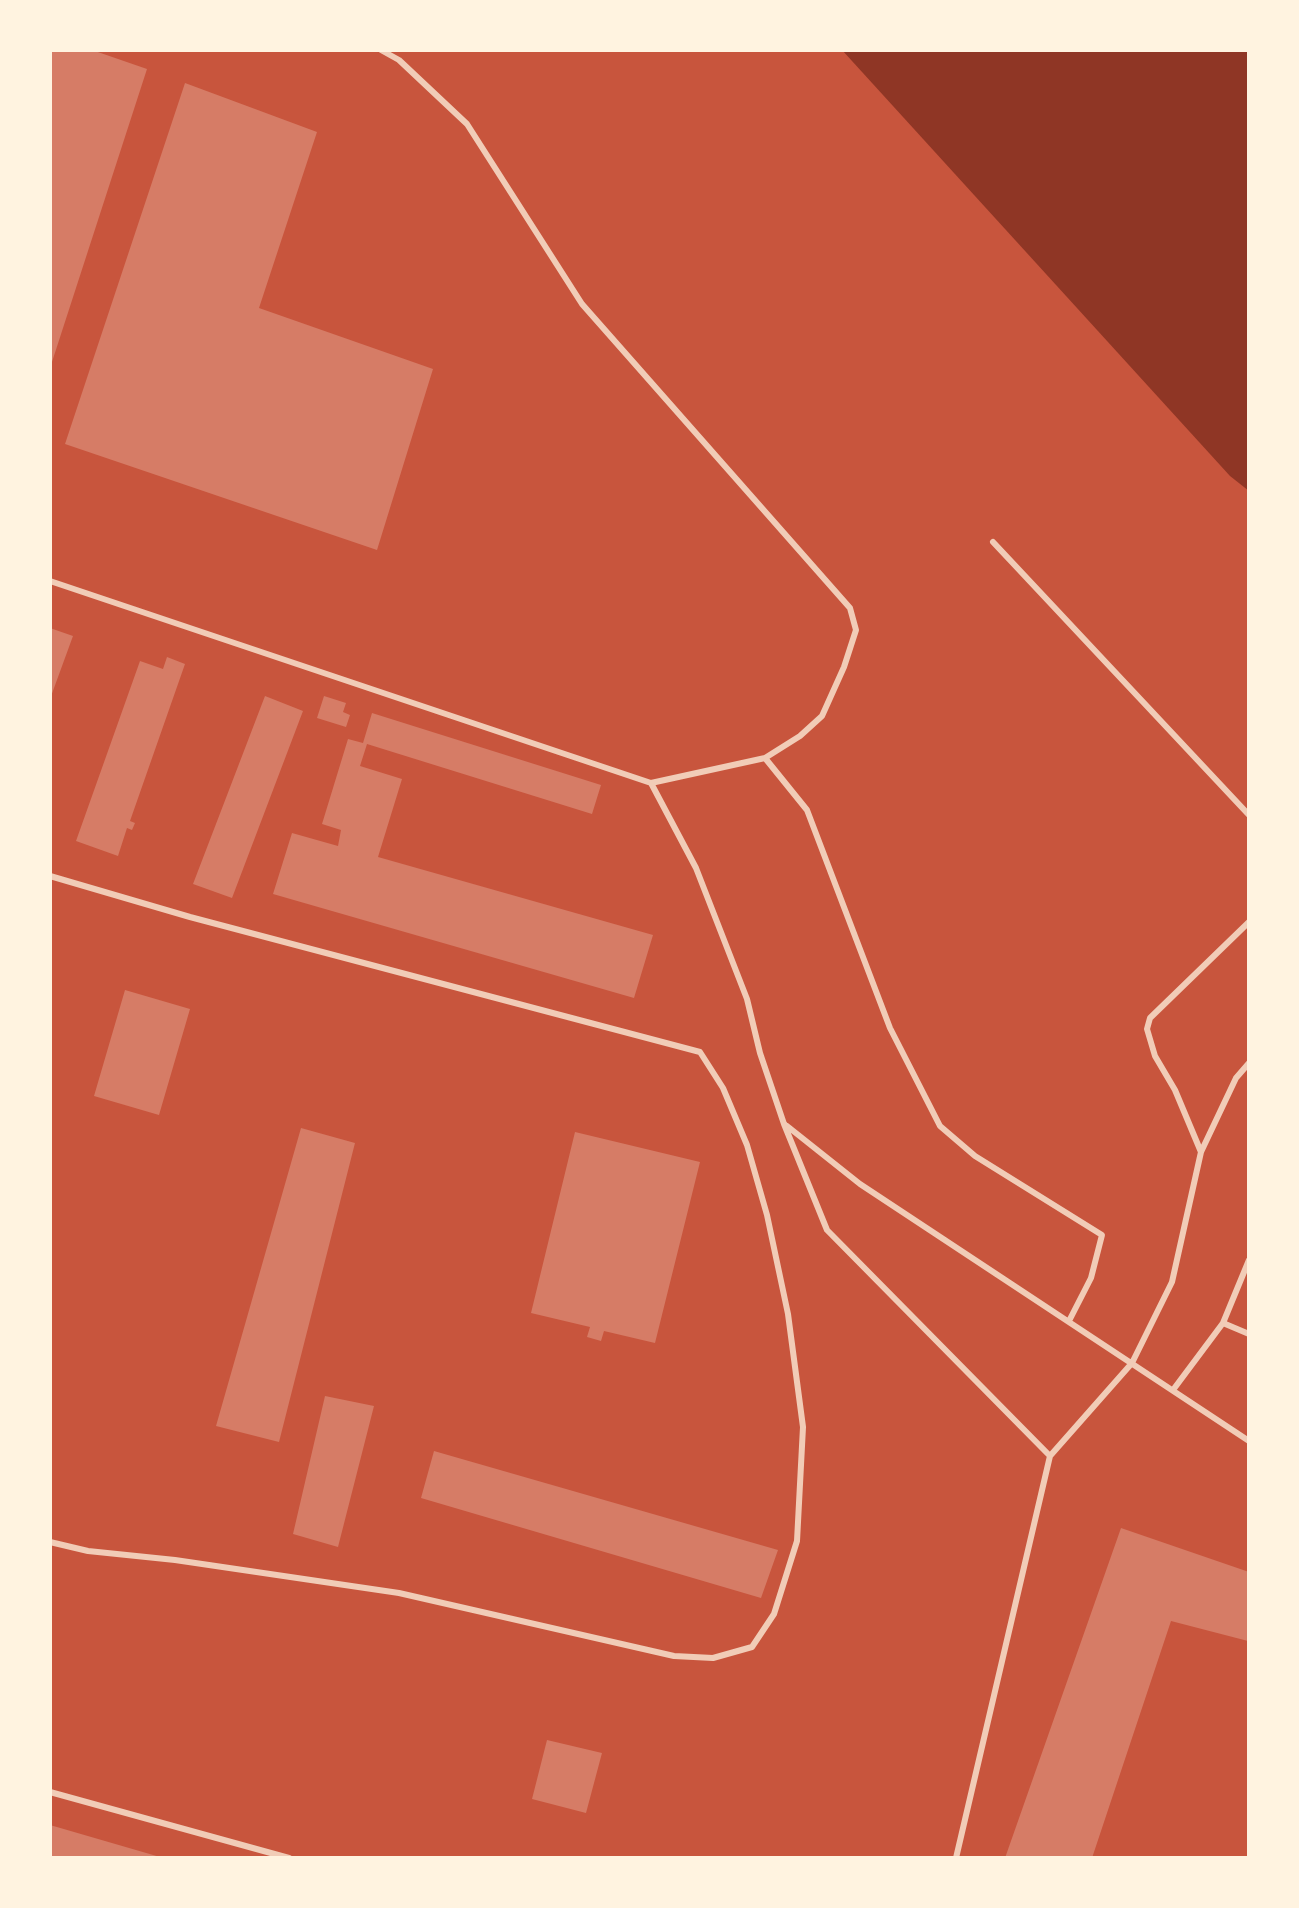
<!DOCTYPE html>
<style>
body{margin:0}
#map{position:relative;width:1299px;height:1908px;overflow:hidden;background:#c8553d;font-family:Jost,sans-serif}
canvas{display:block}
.frame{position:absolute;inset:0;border:52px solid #fff3e0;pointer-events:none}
</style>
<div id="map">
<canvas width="1299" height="1908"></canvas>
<div class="frame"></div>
</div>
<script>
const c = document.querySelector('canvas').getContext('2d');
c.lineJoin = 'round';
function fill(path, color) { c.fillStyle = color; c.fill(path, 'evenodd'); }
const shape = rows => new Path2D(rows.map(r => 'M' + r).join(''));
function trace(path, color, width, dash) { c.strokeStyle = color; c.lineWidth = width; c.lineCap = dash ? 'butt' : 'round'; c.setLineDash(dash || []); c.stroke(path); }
fill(shape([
 [842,50,1249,50,1249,491,1230,476]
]), '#8f3625');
fill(shape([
 [50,50,92,50,147,69,51,365],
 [185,83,317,132,259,308,433,369,377,550,65,444],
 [50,628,73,636,50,699],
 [167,657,185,664,130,821,135,823,132,830,127,828,118,856,76,841,140,661,163,669],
 [265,696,303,711,232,898,193,884],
 [324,696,346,703,343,712,350,715,346,727,317,718],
 [372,713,601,785,592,814,367,744,360,766,402,779,378,857,653,935,634,998,273,894,292,833,338,846,341,830,322,824,348,739,363,743],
 [125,990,190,1009,159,1115,94,1096],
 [301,1128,355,1143,279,1442,216,1426],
 [575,1132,700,1162,655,1343,604,1331,601,1341,587,1337,590,1327,531,1313],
 [325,1396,374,1406,338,1547,293,1534],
 [434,1451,778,1550,761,1598,421,1498],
 [1121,1528,1249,1572,1248,1641,1171,1621,1092,1858,1005,1858],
 [547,1740,602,1753,586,1813,532,1799],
 [50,1825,160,1857,160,1858,50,1858]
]), '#d67c66');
trace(shape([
 [381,50,399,60,467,124,582,304,850,608,856,630,844,667,822,716,800,736,765,758,651,783],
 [993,542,1249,815],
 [50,581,651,783,696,868,747,999,760,1053,784,1124,827,1230,1050,1456,956,1858],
 [765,758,807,810,890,1028,940,1126,975,1156,1102,1235,1091,1278,1069,1321],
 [50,876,190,917,700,1052,723,1088,747,1145,767,1215,788,1314,803,1427,797,1541,774,1614,752,1647,713,1658,674,1656,399,1593,175,1560,88,1551,50,1542],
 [787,1126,860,1184,1249,1441],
 [1201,1152,1175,1090,1155,1056,1147,1029,1150,1018,1249,922],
 [1249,1260,1223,1323,1249,1334],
 [1173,1390,1223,1323],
 [1050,1456,1132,1363,1172,1282,1201,1152,1236,1078,1249,1063],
 [50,1792,289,1858]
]), '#f1ccb7', 6);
</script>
